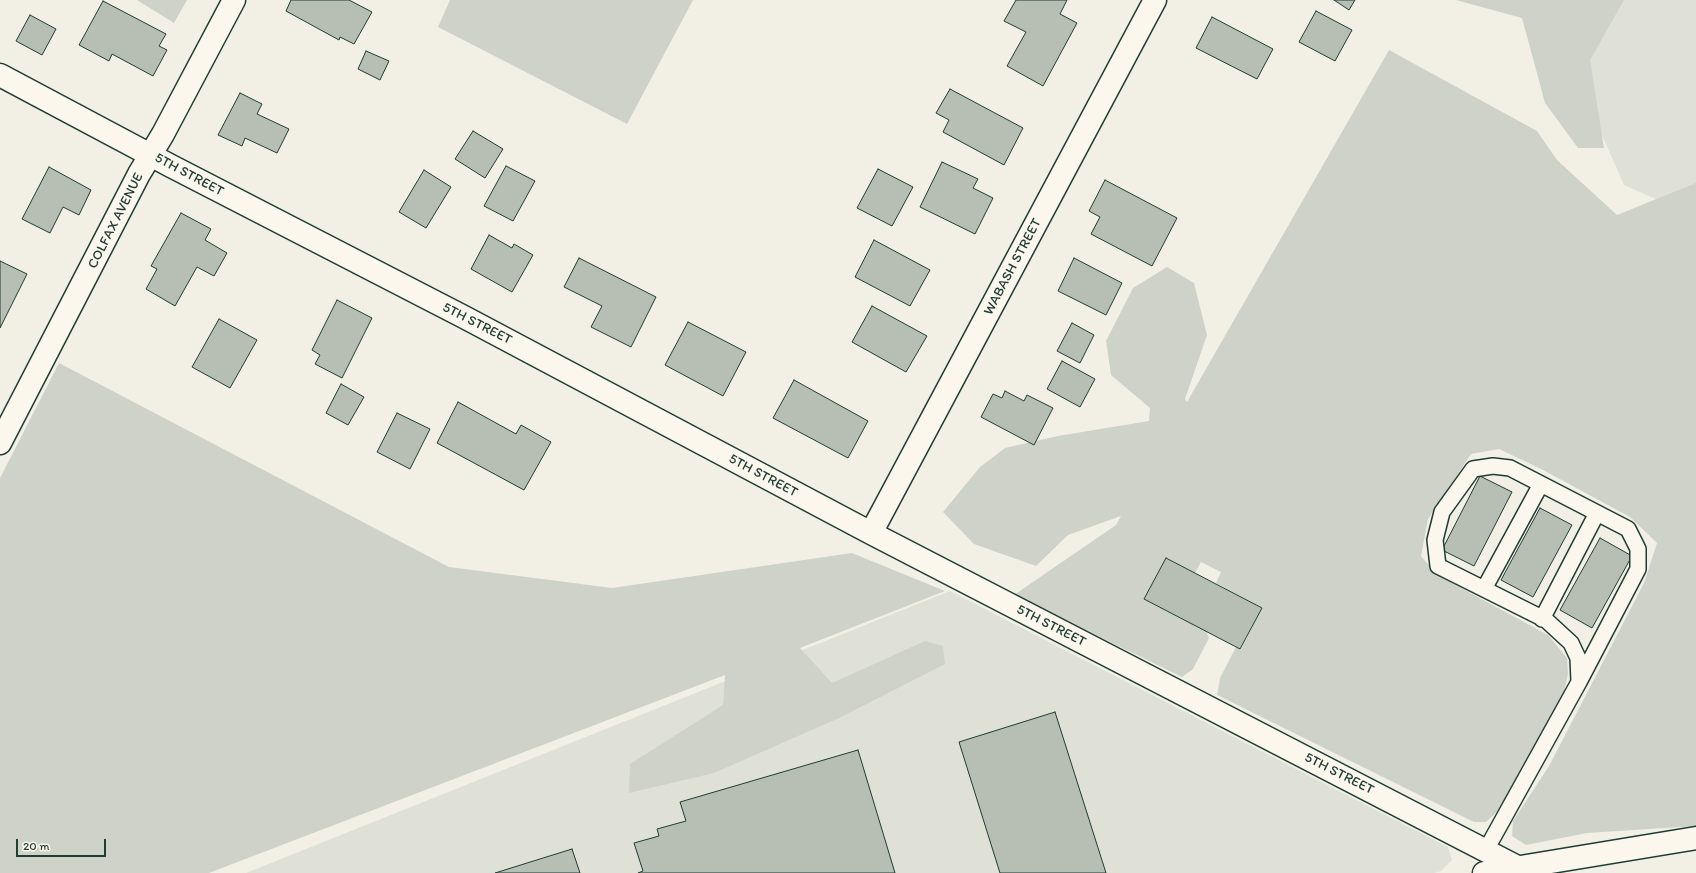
<!DOCTYPE html>
<style>
body{margin:0}
#map{position:relative;width:1696px;height:873px;overflow:hidden;background:#f2f0e5;font-family:Itim,sans-serif}
canvas{display:block}
.scale{position:absolute;left:16px;top:839px;width:90px;height:18px;box-sizing:border-box;border:2px solid #1f3d34;border-top:0;padding-left:5px;font-size:12px;line-height:14px;white-space:nowrap;color:#1f3d34;-webkit-text-stroke:3px #fbf7ec;paint-order:stroke}
</style>
<div id="map">
<canvas width="1696" height="873"></canvas>
<div class="scale">20 m</div>
</div>
<script>
const c = document.querySelector('canvas').getContext('2d');
c.lineJoin = 'round';
function fill(path, color) { c.fillStyle = color; c.fill(path, 'evenodd'); }
const shape = rows => new Path2D(rows.map(r => 'M' + r).join(''));
function trace(path, color, width, dash) { c.strokeStyle = color; c.lineWidth = width; c.lineCap = dash ? 'butt' : 'round'; c.setLineDash(dash || []); c.stroke(path); }
function drawText(font, color, halo, rows, align = 'center') {
  c.font = font + ' Itim,sans-serif'; c.lineWidth = 3; c.setLineDash([]); c.textBaseline = 'middle'; c.strokeStyle = halo; c.fillStyle = color; for (const [text, x, y, turn = 0] of rows) {
    c.save(); c.translate(x, y); c.rotate((+turn || 0) * Math.PI / 180); c.textAlign = isNaN(turn) ? turn : align; if (halo) c.strokeText(text, 0, 0); c.fillText(text, 0, 0); c.restore();
  }
}
fill(shape([
 [1610,0,1696,0,1696,217,1624,185,1572,67],
 [950,591,1448,847,1452,860,1441,871,1434,873,246,873]
]), '#e0e1d6');
fill(shape([
 [137,0,187,0,174,23],
 [450,0,693,0,627,124,438,27],
 [1456,0,1624,0,1590,60,1604,148,1578,148,1545,103,1522,18],
 [1389,50,1537,131,1557,160,1617,215,1696,183,1696,826,1587,833,1526,845,1512,836,1513,821,1549,766,1644,583,1657,543,1630,517,1543,470,1499,449,1471,454,1428,519,1421,556,1437,575,1548,635,1567,658,1568,674,1562,701,1498,811,1486,822,1474,822,1217,695,1220,678,1236,647,1241,649,1262,608,1216,583,1221,572,1201,562,1195,573,1166,558,1144,599,1206,631,1209,638,1193,669,1182,677,1014,595,1116,525,1121,516,1068,535,1036,566,974,544,943,512,980,467,1005,448,1058,436,1149,421,1150,408,1111,375,1106,341,1133,288,1167,267,1194,283,1207,335,1185,399,1187,402],
 [59,363,449,567,612,588,852,553,945,591,800,648,832,683,925,641,943,646,945,664,839,718,714,773,629,793,630,764,723,705,725,675,209,873,0,873,0,478]
]), '#cfd2c8');
const building = shape([
 [291,0,349,0,372,12,354,44,340,37,339,40,286,11,291,0],
 [1016,0,1067,0,1060,14,1077,23,1043,86,1007,66,1026,32,1004,21,1016,0],
 [1334,0,1355,0,1349,10,1334,0],
 [103,1,166,34,159,46,167,50,153,76,112,54,109,61,79,45,103,1],
 [1316,11,1352,30,1335,61,1299,42,1316,11],
 [30,15,56,29,42,55,16,41,30,15],
 [1212,17,1273,49,1257,79,1196,48,1212,17],
 [366,51,389,61,380,80,358,69,366,51],
 [950,89,1023,128,1004,165,943,132,949,120,936,113,950,89],
 [240,93,262,104,257,114,289,129,277,153,245,138,242,146,218,135,240,93],
 [473,131,503,149,485,178,455,159,473,131],
 [942,162,978,179,973,188,993,198,975,234,920,207,942,162],
 [506,166,535,181,513,221,484,206,506,166],
 [49,167,91,190,79,215,63,207,50,233,22,219,49,167],
 [878,169,913,187,892,226,857,208,878,169],
 [424,170,451,187,426,228,399,212,424,170],
 [1105,180,1177,218,1152,266,1091,234,1100,217,1089,211,1105,180],
 [181,213,211,229,205,240,227,253,214,276,197,267,175,306,146,289,157,269,151,266,181,213],
 [489,235,512,248,514,244,533,255,512,292,471,269,489,235],
 [874,240,930,270,910,306,855,277,874,240],
 [579,258,656,297,631,347,591,327,602,306,564,287,579,258],
 [1074,258,1122,283,1106,315,1058,291,1074,258],
 [0,261,27,274,0,328,0,261],
 [337,300,372,318,342,378,315,364,320,355,312,350,337,300],
 [872,306,927,336,906,372,852,342,872,306],
 [219,319,257,340,230,388,192,367,219,319],
 [688,322,746,352,723,396,665,365,688,322],
 [1072,323,1094,335,1080,363,1057,351,1072,323],
 [1062,361,1095,379,1080,407,1047,389,1062,361],
 [794,380,868,421,848,458,773,418,794,380],
 [341,384,364,397,348,425,326,413,341,384],
 [1005,391,1024,401,1027,395,1053,408,1034,445,981,417,993,394,1002,398,1005,391],
 [458,402,516,434,521,425,551,442,524,490,437,443,458,402],
 [397,413,430,429,410,469,377,452,397,413],
 [1480,476,1512,492,1474,566,1442,550,1480,476],
 [1540,508,1572,525,1533,597,1501,580,1540,508],
 [1600,538,1632,556,1592,628,1560,610,1600,538],
 [1166,558,1262,608,1240,649,1144,599,1166,558],
 [1055,712,1106,873,1000,873,959,742,1055,712],
 [858,750,895,873,638,873,643,871,634,843,659,836,657,829,686,821,680,802,858,750],
 [572,849,580,873,495,873,572,849]
]);
fill(building, '#b7beb3');
trace(building, '#1f3d34', 1);
const lane = shape([
 [1484,589,1541,484],
 [1542,619,1597,513],
 [1486,850,1579,682,1638,569,1638,549,1628,529,1510,468,1493,466,1473,469,1442,512,1435,540,1438,566,1546,620,1571,643,1578,658,1579,682]
]);
const street = shape([
 [0,75,171,166,464,317,871,533,1529,873],
 [0,443,139,174,163,134,234,0],
 [871,533,1155,0],
 [1484,873,1696,838]
]);
trace(lane, '#1f3d34', 18);
trace(street, '#1f3d34', 25);
trace(lane, '#fbf7ec', 15);
trace(street, '#fbf7ec', 22);
drawText('14px', '#1f3d34', '#fbf7ec', [
 ["5TH STREET",189,175,28],
 ["COLFAX AVENUE",116,221,-63],
 ["WABASH STREET",1013,267,-62],
 ["5TH STREET",477,324,27],
 ["5TH STREET",763,476,28],
 ["5TH STREET",1051,626,27],
 ["5TH STREET",1339,774,27]
]);
</script>
